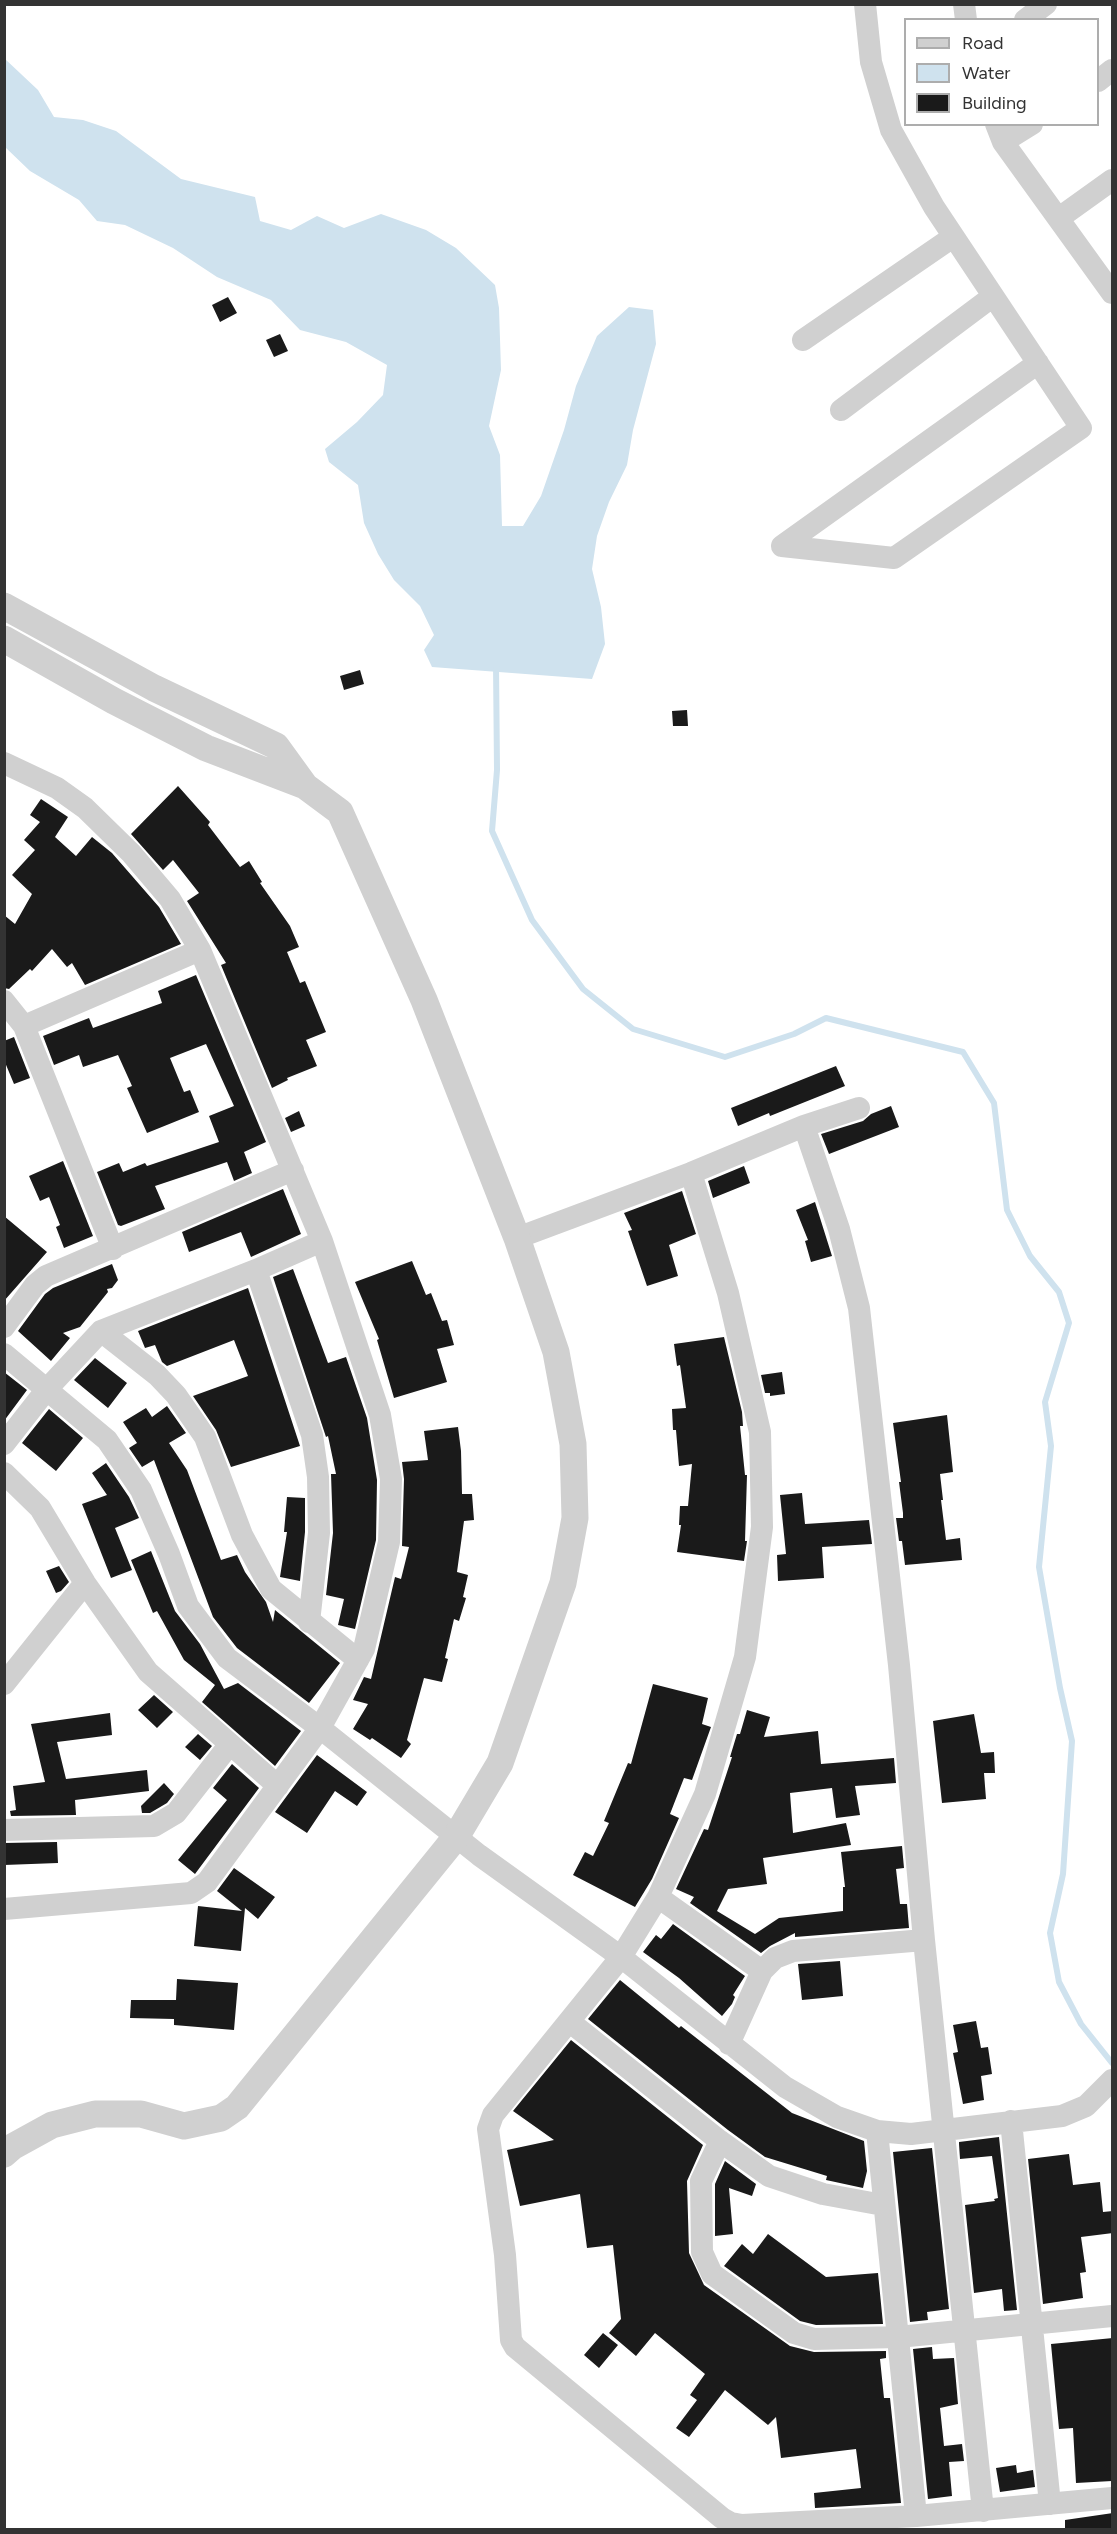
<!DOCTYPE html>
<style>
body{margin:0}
#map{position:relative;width:1117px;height:2534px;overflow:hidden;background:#fff;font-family:Figtree,sans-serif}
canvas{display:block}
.frame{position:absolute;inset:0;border:6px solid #333;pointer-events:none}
.legend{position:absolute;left:904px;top:18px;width:195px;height:108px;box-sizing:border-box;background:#fff;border:2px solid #adadad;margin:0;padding:8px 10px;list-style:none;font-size:18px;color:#333}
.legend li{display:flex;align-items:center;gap:12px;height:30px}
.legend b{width:30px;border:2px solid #adadad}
</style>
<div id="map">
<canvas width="1117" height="2534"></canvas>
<div class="frame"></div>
<ul class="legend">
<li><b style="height:8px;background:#d0d0d0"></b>Road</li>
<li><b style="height:16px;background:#cfe2ee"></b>Water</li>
<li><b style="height:16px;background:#1a1a1a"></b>Building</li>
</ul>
</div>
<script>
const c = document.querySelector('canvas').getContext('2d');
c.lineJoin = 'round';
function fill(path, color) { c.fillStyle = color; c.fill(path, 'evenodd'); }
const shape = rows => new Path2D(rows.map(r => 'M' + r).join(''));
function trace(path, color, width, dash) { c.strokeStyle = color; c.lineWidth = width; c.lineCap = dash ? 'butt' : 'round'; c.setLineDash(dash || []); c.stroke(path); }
fill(shape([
 [4,58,38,90,54,117,83,120,116,131,181,179,255,197,260,221,291,230,317,216,344,228,381,214,426,230,456,248,495,285,499,308,501,370,489,426,500,455,502,526,523,526,541,496,564,430,576,386,597,336,629,307,653,310,656,344,633,430,627,465,609,502,597,536,592,569,601,607,605,644,592,679,432,667,424,650,434,635,420,606,394,580,378,554,364,523,358,485,329,462,325,449,357,422,383,395,387,365,346,342,300,330,271,300,217,277,173,248,125,225,97,221,79,200,30,171,5,147]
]), '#cfe2ee');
trace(shape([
 [496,664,497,770,492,831,532,920,583,989,633,1029,725,1057,794,1034,826,1018,963,1052,994,1103,1007,1210,1030,1256,1059,1292,1069,1323,1045,1402,1051,1446,1039,1567,1060,1688,1072,1741,1063,1874,1050,1933,1059,1982,1081,2024,1112,2063]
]), '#cfe2ee', 6);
fill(shape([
 [228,297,237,313,220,322,212,305],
 [280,334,288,351,274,357,266,340],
 [360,670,364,684,344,690,340,676],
 [687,710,688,726,673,726,672,711],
 [178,786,210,822,208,825,240,867,249,861,262,882,260,883,290,926,299,947,287,952,300,983,305,981,326,1032,306,1040,317,1066,287,1078,288,1080,272,1088,221,965,226,963,187,901,199,893,173,860,163,870,131,834],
 [41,799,68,817,55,837,76,856,92,837,112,853,159,907,181,944,85,985,72,963,67,967,52,949,32,971,30,969,9,989,4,988,4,915,15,924,32,894,12,875,35,850,24,840,40,822,30,815],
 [196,975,266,1142,244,1152,252,1173,234,1181,227,1162,155,1186,165,1209,121,1226,118,1225,97,1172,119,1163,123,1172,145,1163,147,1166,219,1142,209,1116,234,1106,206,1044,170,1058,184,1092,190,1090,199,1112,147,1133,127,1088,132,1086,118,1055,83,1067,79,1055,54,1065,43,1036,89,1018,93,1028,162,1003,158,991],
 [14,1037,30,1078,14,1084,4,1060,4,1041],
 [836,1066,845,1086,770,1116,769,1113,738,1126,731,1108],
 [891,1106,899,1127,829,1154,821,1134,863,1121,871,1114],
 [299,1111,305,1126,291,1132,285,1118],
 [63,1161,93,1236,64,1248,56,1227,60,1225,49,1197,40,1201,29,1176],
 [744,1166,750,1183,713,1198,708,1181],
 [283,1189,301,1234,251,1257,241,1232,189,1252,182,1232],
 [682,1191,696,1234,669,1245,678,1276,647,1286,628,1231,632,1230,624,1213],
 [815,1202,832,1256,811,1262,805,1241,808,1240,796,1210],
 [4,1216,47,1252,4,1301],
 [412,1261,426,1295,431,1293,442,1321,447,1320,454,1345,437,1349,447,1382,394,1398,377,1340,379,1339,355,1282],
 [112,1264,118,1280,112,1288,107,1289,108,1292,80,1327,63,1333,70,1338,51,1361,18,1331,45,1294,53,1288],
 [293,1269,328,1363,346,1357,367,1418,377,1480,376,1540,355,1629,338,1625,344,1599,326,1595,333,1533,331,1474,336,1474,328,1436,326,1437,273,1277],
 [248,1288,300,1446,231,1467,216,1430,193,1396,248,1376,234,1340,167,1366,162,1362,155,1345,145,1348,138,1331],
 [724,1337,742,1412,743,1426,740,1426,745,1475,747,1475,745,1541,747,1541,744,1561,677,1552,681,1525,679,1525,680,1506,688,1506,692,1464,679,1466,676,1430,673,1430,672,1409,686,1408,680,1365,677,1366,674,1344],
 [95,1358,127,1383,108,1408,74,1380],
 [4,1372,27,1390,4,1421],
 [782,1372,785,1394,770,1396,770,1393,765,1393,761,1375],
 [167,1406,186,1433,169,1443,187,1470,221,1560,237,1555,245,1572,266,1602,273,1622,275,1610,340,1663,309,1703,237,1648,213,1617,154,1460,142,1467,129,1448,137,1443,123,1422,146,1408,152,1417],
 [49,1409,83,1438,56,1471,22,1443],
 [947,1415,953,1472,940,1474,943,1500,941,1500,946,1540,960,1538,962,1560,905,1565,902,1541,899,1541,896,1518,903,1518,903,1513,899,1482,901,1482,893,1423],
 [458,1427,461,1451,462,1494,472,1494,474,1520,464,1521,457,1572,468,1575,463,1597,466,1598,459,1621,454,1619,445,1658,448,1659,442,1682,424,1678,407,1740,411,1744,401,1758,372,1738,370,1740,353,1729,368,1704,353,1700,364,1677,371,1679,395,1577,401,1579,409,1547,402,1546,404,1479,402,1462,428,1460,424,1431],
 [106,1463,129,1497,139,1518,115,1528,132,1570,111,1578,82,1504,107,1495,92,1473],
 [802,1493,805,1524,869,1520,872,1544,822,1547,824,1578,778,1581,777,1555,786,1554,780,1495],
 [287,1497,305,1498,305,1532,300,1581,280,1577,287,1532,284,1532],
 [151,1551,175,1611,200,1644,224,1689,238,1683,301,1731,275,1766,202,1702,215,1685,184,1660,157,1611,153,1613,131,1560],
 [59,1566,69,1582,61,1591,56,1593,46,1571],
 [653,1684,708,1698,702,1724,711,1727,692,1780,684,1778,670,1814,679,1818,652,1879,635,1907,573,1875,585,1852,593,1856,609,1823,604,1821,628,1763,631,1764],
 [154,1695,173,1712,157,1728,138,1710],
 [747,1710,770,1717,764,1737,818,1731,821,1764,894,1758,896,1783,855,1786,860,1815,836,1818,832,1788,790,1793,793,1833,846,1823,851,1845,763,1858,767,1884,728,1889,717,1911,755,1934,779,1918,843,1911,843,1887,845,1887,841,1852,902,1846,904,1868,896,1869,900,1904,907,1904,909,1928,795,1937,795,1933,770,1946,761,1953,690,1903,694,1897,676,1889,704,1829,708,1830,732,1757,730,1757,737,1734,740,1734],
 [110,1713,112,1735,57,1742,66,1779,147,1770,149,1791,75,1800,76,1815,11,1816,10,1811,16,1810,13,1786,45,1782,31,1724],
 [974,1714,981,1753,994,1752,995,1773,984,1773,986,1799,942,1803,933,1721],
 [198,1734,212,1746,200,1760,185,1747],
 [317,1755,367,1792,357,1806,335,1791,307,1833,275,1812],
 [232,1764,259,1788,195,1874,178,1860,227,1800,213,1788],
 [164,1783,174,1794,167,1803,150,1813,142,1813,141,1806],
 [57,1842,58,1863,4,1865,4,1843],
 [234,1868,275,1897,258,1919,245,1908,241,1951,194,1946,198,1906,242,1911,217,1891],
 [673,1924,745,1976,733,1995,735,1997,732,2004,722,2016,679,1978,643,1952,656,1935,661,1939],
 [840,1961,843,1996,802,2000,798,1964],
 [177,1979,238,1983,234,2030,174,2025,174,2019,130,2018,131,2000,176,2000],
 [620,1980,679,2028,681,2026,792,2113,864,2141,867,2171,863,2188,826,2180,827,2176,765,2157,728,2130,588,2019],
 [976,2021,981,2048,988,2047,992,2074,981,2076,984,2100,963,2104,953,2053,958,2052,953,2025],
 [571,2040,703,2145,687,2181,689,2253,704,2285,790,2346,814,2352,886,2351,886,2358,880,2359,884,2398,890,2398,901,2503,815,2508,814,2493,861,2488,856,2449,781,2458,776,2417,768,2425,725,2390,689,2437,676,2428,697,2400,690,2395,705,2374,655,2333,636,2356,609,2333,621,2319,613,2245,587,2248,580,2194,520,2206,507,2150,554,2140,513,2111],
 [999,2137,1017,2310,1004,2311,1002,2289,974,2293,965,2205,995,2201,994,2199,998,2198,992,2156,960,2159,959,2144,959,2142],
 [932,2148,949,2309,927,2312,928,2320,910,2322,893,2152],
 [1069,2154,1073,2185,1100,2182,1103,2212,1113,2211,1113,2233,1081,2237,1086,2272,1080,2273,1083,2298,1043,2304,1028,2159],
 [725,2161,756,2184,752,2196,729,2188,733,2234,715,2236,715,2184],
 [768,2234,826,2277,878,2273,883,2324,816,2325,800,2321,724,2266,742,2244,753,2254],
 [603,2333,618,2345,599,2368,584,2355],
 [1113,2338,1112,2481,1076,2483,1073,2428,1059,2429,1051,2344],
 [932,2347,933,2359,954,2358,958,2404,940,2408,944,2446,962,2444,964,2461,949,2462,952,2496,928,2499,913,2349],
 [1016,2465,1017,2473,1033,2470,1035,2487,1000,2492,996,2468],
 [1113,2513,1113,2529,1065,2529,1065,2520]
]), '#1a1a1a');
trace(shape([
 [964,4,966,20],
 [1025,20,1046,4],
 [1098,81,1112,70],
 [996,124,1003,142,1112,293],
 [1003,142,1032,124],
 [1059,218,1112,180],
 [803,340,953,237],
 [841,410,992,297],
 [782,546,894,558,1081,428,934,207,891,130,871,62,865,4],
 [782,546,1038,363],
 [4,763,57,788,85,808,131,853,170,899,200,950,322,1241,380,1415,391,1479,389,1542,364,1649,320,1728,207,1882,191,1893,4,1909],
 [4,1001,24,1026,113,1249],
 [24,1026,200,950],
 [804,1126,839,1229,859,1308,899,1665,924,1940,983,2511],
 [691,1173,728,1293,760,1432,762,1527,745,1657,705,1794,658,1897,621,1957,493,2115,488,2129,505,2255,511,2340,515,2347,722,2518,731,2523,742,2525,916,2516,1112,2498],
 [517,1238,691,1173,804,1126,859,1108],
 [256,1270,312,1435,318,1477,319,1533,309,1622],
 [4,1327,35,1285,46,1276,293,1170],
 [101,1331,157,1375,176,1395,205,1437,242,1535,271,1589,358,1660],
 [4,1354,107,1440,141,1490,169,1554,188,1606,227,1658,320,1728,479,1855,621,1957,785,2087,837,2117,877,2131,911,2134,1062,2116,1086,2106,1112,2080],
 [4,1444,47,1389,101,1331,256,1270,322,1241],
 [4,1473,40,1508,85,1583,148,1672,278,1786],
 [4,1684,85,1583],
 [4,1830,154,1826,176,1813,230,1744],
 [658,1897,762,1971],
 [570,2022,720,2141,769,2176,823,2194,883,2205],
 [729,2044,762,1971,775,1958,793,1951,924,1940],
 [1011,2121,1050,2504],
 [877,2131,916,2516],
 [720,2141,701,2181,702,2252,712,2274,794,2333,814,2339,898,2337,1112,2316]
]), '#d0d0d0', 22);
trace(shape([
 [4,606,154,688,276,746,305,786,340,812,424,1000,517,1238,556,1352,573,1444,575,1518,563,1583,500,1763,456,1837,237,2107,221,2118,184,2126,141,2114,95,2114,52,2125,12,2147,4,2154],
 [4,639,114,701,206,748,305,786]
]), '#d0d0d0', 27);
</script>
